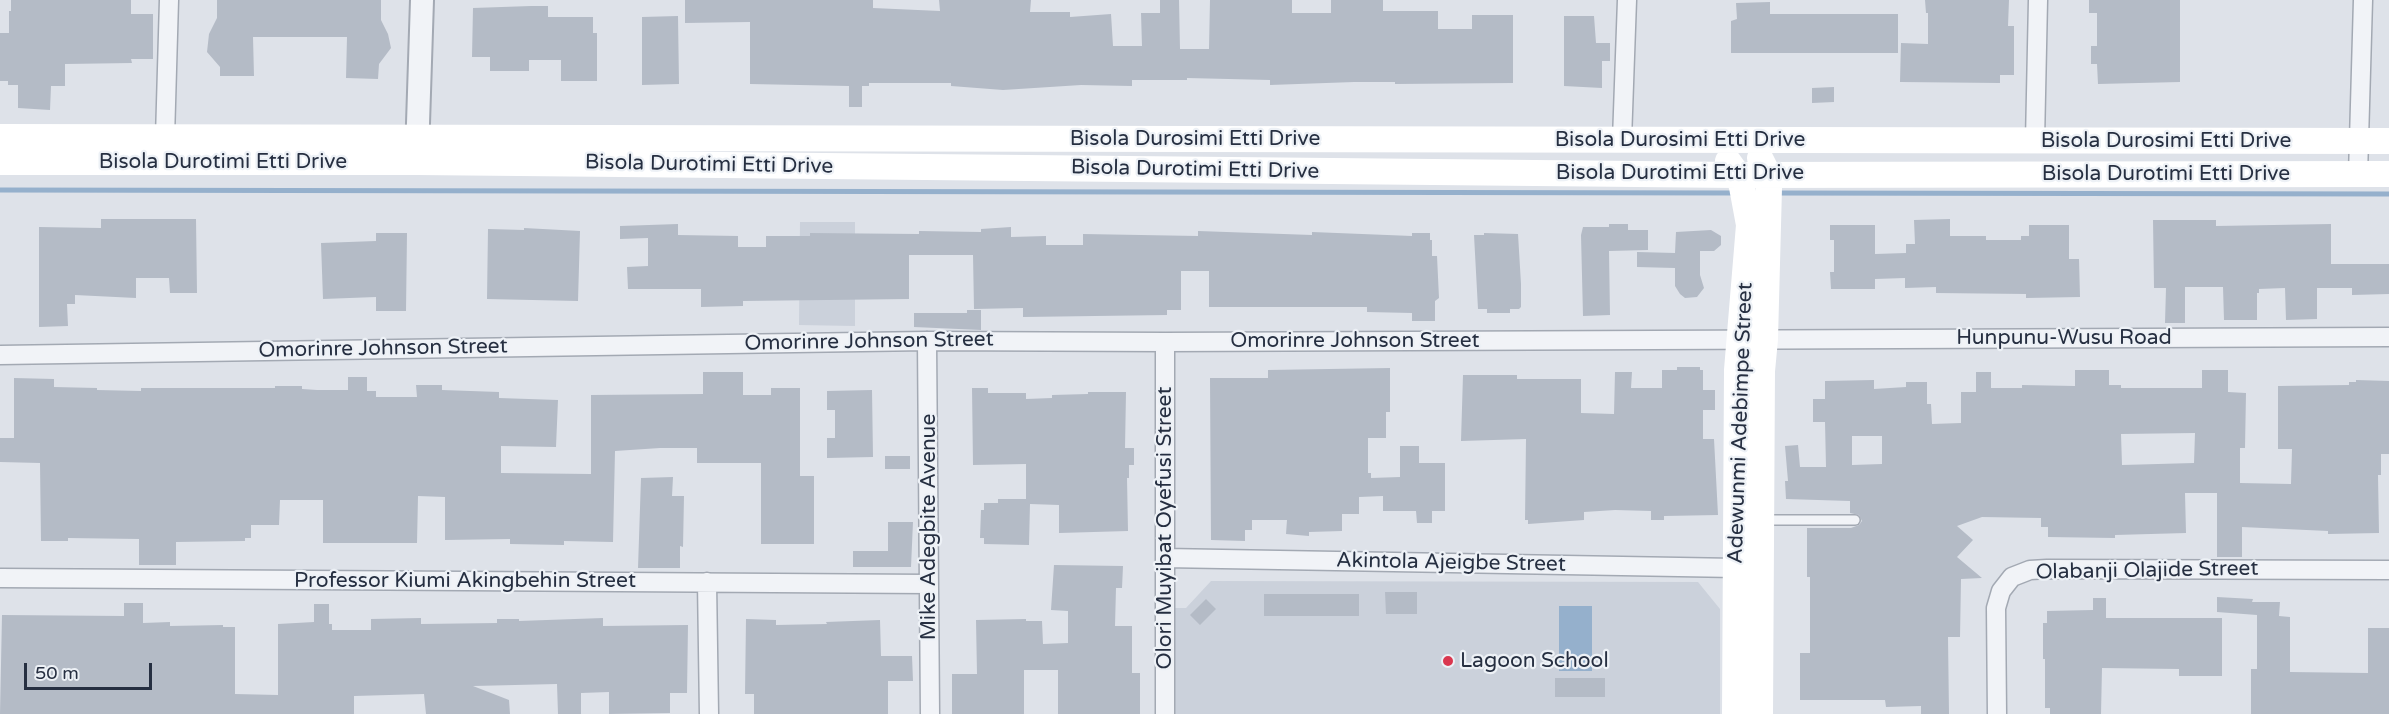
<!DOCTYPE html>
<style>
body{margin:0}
#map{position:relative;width:2389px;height:714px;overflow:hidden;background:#dee2e9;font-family:"Varela Round",sans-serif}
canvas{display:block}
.scale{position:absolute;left:24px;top:663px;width:128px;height:27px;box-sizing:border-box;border:3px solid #262f41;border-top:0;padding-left:8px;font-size:18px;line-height:21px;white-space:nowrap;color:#262f41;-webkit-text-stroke:4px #edf1f6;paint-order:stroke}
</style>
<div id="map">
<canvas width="2389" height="714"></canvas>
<div class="scale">50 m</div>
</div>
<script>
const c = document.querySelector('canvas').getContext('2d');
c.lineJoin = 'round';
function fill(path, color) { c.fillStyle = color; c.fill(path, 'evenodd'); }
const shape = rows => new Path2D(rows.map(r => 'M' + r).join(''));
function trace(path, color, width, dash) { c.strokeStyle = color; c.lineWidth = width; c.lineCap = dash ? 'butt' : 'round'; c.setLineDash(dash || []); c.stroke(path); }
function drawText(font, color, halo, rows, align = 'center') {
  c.font = font + ' "Varela Round",sans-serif'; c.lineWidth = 4.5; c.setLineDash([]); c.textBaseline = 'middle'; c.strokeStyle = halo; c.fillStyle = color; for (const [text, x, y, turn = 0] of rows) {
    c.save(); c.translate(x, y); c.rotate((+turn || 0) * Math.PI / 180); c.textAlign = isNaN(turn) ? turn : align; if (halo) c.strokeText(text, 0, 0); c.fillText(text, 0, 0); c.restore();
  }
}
fill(shape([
 [800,222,855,222,855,326,799,325],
 [1211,581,1698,582,1720,609,1720,714,1175,714,1175,608,1186,608]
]), '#cbd1db');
fill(shape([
 [1559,606,1592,606,1592,671,1559,671]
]), '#95b0cc');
trace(shape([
 [0,190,1736,193],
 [1776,193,2389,194]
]), '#95b0cc', 5);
fill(shape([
 [11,0,131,0,131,14,153,14,153,59,131,59,132,63,65,64,65,86,51,86,50,110,18,108,18,85,8,85,8,81,0,81,0,33,9,33,9,11,11,11],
 [217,0,381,0,381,20,388,34,391,48,379,64,378,79,346,78,347,37,253,37,254,76,220,76,220,67,207,52,209,34,217,18],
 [685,0,873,0,873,8,940,11,939,0,1031,0,1030,12,1070,12,1070,17,1111,14,1113,46,1142,46,1141,13,1160,13,1160,0,1179,0,1180,49,1209,49,1210,0,1292,0,1292,13,1331,13,1331,0,1383,0,1383,11,1438,11,1438,29,1472,29,1472,15,1513,15,1513,83,1395,84,1395,82,1354,82,1270,85,1270,80,1187,78,1187,80,1132,80,1132,86,1081,85,1003,90,951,86,951,83,869,83,869,86,862,86,862,107,849,107,849,86,750,84,750,22,685,23],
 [1925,0,2009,0,2008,26,2014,26,2014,75,2000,75,2000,83,1900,82,1901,43,1928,44,1928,13,1926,13],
 [2089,0,2180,0,2180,82,2098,84,2097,64,2091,64,2091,46,2097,46,2097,13,2089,13],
 [1770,2,1770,14,1898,14,1898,53,1731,53,1731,21,1737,19,1736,3],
 [531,6,548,6,548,17,593,17,593,33,597,33,597,81,561,81,561,60,529,60,529,71,490,71,490,57,472,57,473,8],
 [678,16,679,84,642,85,642,17],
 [1564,16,1594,16,1596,43,1610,43,1610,61,1602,61,1602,88,1564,86],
 [1834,87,1834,102,1812,103,1812,88],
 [101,219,196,219,197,293,170,293,169,278,136,278,136,298,75,295,75,304,67,304,68,326,39,327,39,227,101,228],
 [1950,219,1950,236,1986,236,1986,240,2021,240,2021,236,2029,236,2029,225,2069,225,2069,259,2079,259,2080,297,2026,298,2026,294,1936,293,1936,287,1905,288,1905,278,1875,279,1875,289,1831,289,1830,272,1834,272,1834,240,1830,240,1830,225,1875,225,1875,254,1906,253,1906,244,1915,244,1914,220],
 [2153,220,2216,220,2216,226,2331,224,2331,264,2389,264,2389,294,2352,295,2352,288,2317,288,2317,319,2286,320,2285,288,2259,289,2259,293,2257,293,2257,320,2224,320,2223,287,2185,287,2185,323,2165,323,2166,288,2154,288],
 [678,224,678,235,738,236,738,247,766,247,766,236,810,236,810,233,919,234,919,231,981,232,981,229,1011,227,1011,237,1046,236,1046,245,1083,245,1083,234,1198,236,1198,231,1312,235,1312,232,1412,236,1412,233,1430,233,1430,240,1432,240,1432,256,1437,256,1439,298,1435,301,1435,321,1412,321,1412,313,1367,312,1367,307,1209,307,1209,271,1181,271,1181,310,1167,310,1167,315,1023,317,1023,308,974,309,973,255,909,255,909,299,743,301,743,306,701,307,701,289,628,289,627,267,648,266,648,238,620,239,620,226],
 [1609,224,1628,224,1628,230,1648,230,1648,250,1609,251,1610,315,1583,316,1581,235,1583,227,1609,227],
 [524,228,580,231,578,301,487,299,488,229,524,230],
 [1711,230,1721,236,1721,245,1714,251,1700,251,1700,275,1704,288,1697,297,1685,298,1680,294,1675,286,1675,268,1637,267,1637,252,1675,253,1676,232],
 [376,233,407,233,406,311,376,311,376,297,323,299,321,243,376,241],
 [1484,233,1518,234,1521,284,1521,307,1519,309,1510,309,1510,313,1487,313,1487,309,1478,309,1474,235,1484,235],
 [967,310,981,310,981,330,914,327,914,313,967,313],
 [1677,367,1700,367,1700,370,1703,370,1703,390,1715,390,1715,410,1703,410,1703,439,1714,439,1718,515,1664,516,1664,520,1651,520,1651,511,1615,510,1584,512,1584,520,1528,524,1528,520,1525,520,1526,439,1461,441,1463,375,1517,375,1517,379,1581,379,1581,413,1614,414,1615,372,1632,372,1631,388,1662,388,1662,370,1677,370],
 [1390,368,1390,412,1386,412,1386,438,1368,438,1368,473,1371,473,1371,478,1400,477,1400,446,1419,446,1419,463,1445,463,1445,511,1432,511,1432,523,1417,523,1416,511,1383,511,1383,496,1359,497,1359,514,1342,514,1342,531,1309,532,1309,536,1286,534,1287,520,1252,520,1252,530,1245,530,1245,541,1211,540,1210,378,1268,378,1268,370],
 [2075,370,2109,370,2109,385,2121,385,2121,388,2202,388,2202,370,2228,370,2228,392,2246,393,2245,448,2240,448,2240,483,2291,484,2292,449,2278,449,2278,386,2349,385,2349,382,2356,382,2356,380,2389,381,2389,454,2381,454,2381,475,2378,475,2379,533,2328,534,2328,531,2242,527,2242,557,2217,557,2217,493,2185,493,2186,533,2115,535,2115,538,2048,537,2048,527,2041,527,2041,518,1982,517,1957,526,1973,540,1957,557,1982,578,1961,579,1960,637,1948,637,1949,714,1921,714,1921,706,1886,707,1885,700,1800,700,1800,653,1810,653,1810,577,1807,577,1807,528,1851,528,1859,525,1862,521,1859,515,1850,513,1850,501,1786,499,1785,481,1788,481,1785,446,1798,445,1800,467,1826,467,1825,422,1813,422,1813,399,1825,399,1825,381,1874,380,1874,389,1906,387,1906,382,1927,382,1927,404,1931,404,1932,424,1961,423,1961,392,1976,392,1976,372,1991,372,1991,388,2022,388,2022,385,2075,386],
 [2195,433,2194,463,2122,465,2121,434],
 [1852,436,1882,436,1882,464,1852,465],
 [703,372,743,372,743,395,771,395,771,388,800,388,800,476,814,476,814,544,761,544,761,463,697,463,697,448,660,448,615,451,613,542,564,541,564,545,510,544,510,539,445,540,445,497,418,496,417,543,323,543,323,500,280,500,279,525,251,525,251,538,245,538,245,541,176,542,176,565,139,565,139,539,68,538,68,541,41,541,40,463,0,462,0,438,14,438,14,378,54,379,54,387,97,388,97,390,141,391,141,388,275,388,275,386,302,386,302,389,317,390,348,390,348,377,367,377,367,391,376,391,376,397,417,397,416,385,442,385,442,390,499,392,499,398,558,400,556,447,501,446,501,473,591,474,591,395,703,394],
 [972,388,988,388,988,393,1026,393,1026,399,1052,398,1052,395,1088,394,1088,392,1126,392,1125,448,1134,448,1134,465,1129,465,1129,478,1127,478,1128,531,1059,533,1059,505,1030,504,1029,545,984,544,984,538,980,538,981,510,984,510,984,503,998,503,998,499,1026,499,1026,464,973,465],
 [872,390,873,457,827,458,827,438,835,438,835,410,827,410,827,391],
 [885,456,910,456,910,469,885,469],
 [673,477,672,496,684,496,683,547,680,546,680,568,638,568,641,478],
 [888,522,913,522,911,567,853,567,853,551,888,551],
 [1054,565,1123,566,1122,588,1116,588,1115,626,1132,626,1132,673,1140,673,1140,714,1058,714,1058,670,1024,670,1024,714,952,714,952,674,977,674,976,620,1026,619,1026,621,1042,621,1043,644,1068,643,1068,611,1051,610],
 [1385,592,1417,592,1417,614,1386,614],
 [1264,594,1359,594,1359,616,1264,616],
 [2217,597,2253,599,2252,602,2280,602,2279,616,2290,617,2290,672,2368,673,2368,628,2389,628,2389,714,2251,714,2251,669,2257,669,2257,615,2217,612],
 [2093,598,2106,598,2106,618,2222,618,2222,676,2179,676,2179,669,2102,668,2101,714,2050,714,2050,708,2045,708,2045,659,2043,659,2043,623,2047,623,2047,611,2093,610],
 [1206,599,1216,609,1200,625,1190,615],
 [124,603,143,603,143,623,170,622,170,626,223,625,223,627,235,627,235,694,278,695,278,624,314,622,314,604,329,604,329,624,332,624,332,630,371,630,371,619,421,618,421,624,497,623,497,619,519,619,519,621,603,618,603,626,688,625,687,693,670,693,670,713,609,714,609,692,581,693,581,714,558,714,557,684,473,686,509,700,510,714,426,714,424,694,354,696,354,714,0,714,2,615,124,616],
 [746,619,776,620,776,625,827,624,826,622,880,620,881,656,912,656,913,681,888,681,888,714,754,714,754,694,745,694],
 [1555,678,1605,678,1605,697,1555,697]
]), '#b4bbc6');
const service = shape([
 [1764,520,1855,520]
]);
const minor = shape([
 [165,138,169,0],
 [1622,140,1627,0],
 [2035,141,2038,0],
 [2358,175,2363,0],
 [927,341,930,714],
 [1165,342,1165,714],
 [0,355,927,341,1165,342,2389,337],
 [1165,558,1736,568],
 [0,578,929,584],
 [707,582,709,714],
 [1997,714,1996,608,2001,591,2012,577,2030,570,2047,569,2389,570]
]);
const tertiary = shape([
 [417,154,422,0]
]);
trace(service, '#a3a9b3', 12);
trace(minor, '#a3a9b3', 21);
trace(tertiary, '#a3a9b3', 26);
trace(service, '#f1f3f7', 9);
trace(minor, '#f1f3f7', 18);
trace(tertiary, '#f1f3f7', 22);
trace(shape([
 [0,137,2389,141],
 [1760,158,1768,174,1769,188,1765,339,1762,371,1760,714],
 [1728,161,1738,175,1742,187,1749,225,1737,370,1735,714],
 [0,162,417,162,1738,175,2389,174]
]), '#fff', 26);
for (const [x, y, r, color] of [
 [1448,661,6,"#da374f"]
]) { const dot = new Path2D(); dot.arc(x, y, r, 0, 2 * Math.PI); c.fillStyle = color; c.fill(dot); trace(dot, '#edf1f6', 2); }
drawText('21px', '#262f41', '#edf1f6', [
 ["Bisola Durosimi Etti Drive",1195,139],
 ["Bisola Durosimi Etti Drive",1680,140],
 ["Bisola Durosimi Etti Drive",2166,141],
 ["Bisola Durotimi Etti Drive",223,162],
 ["Bisola Durotimi Etti Drive",709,165,1],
 ["Bisola Durotimi Etti Drive",1195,170,1],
 ["Bisola Durotimi Etti Drive",1680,173],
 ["Bisola Durotimi Etti Drive",2166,174],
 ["Hunpunu-Wusu Road",2064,338],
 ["Omorinre Johnson Street",1355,341],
 ["Omorinre Johnson Street",869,342,-1],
 ["Omorinre Johnson Street",383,349,-1],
 ["Adewunmi Adebimpe Street",1741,423,-88],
 ["Mike Adegbite Avenue",929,527,-90],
 ["Olori Muyibat Oyefusi Street",1165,528,-90],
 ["Akintola Ajeigbe Street",1451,563,1],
 ["Olabanji Olajide Street",2147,571,-1],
 ["Professor Kiumi Akingbehin Street",465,581]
]);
drawText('21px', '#262f41', '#edf1f6', [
 ["Lagoon School",1460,661]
], 'left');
</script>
